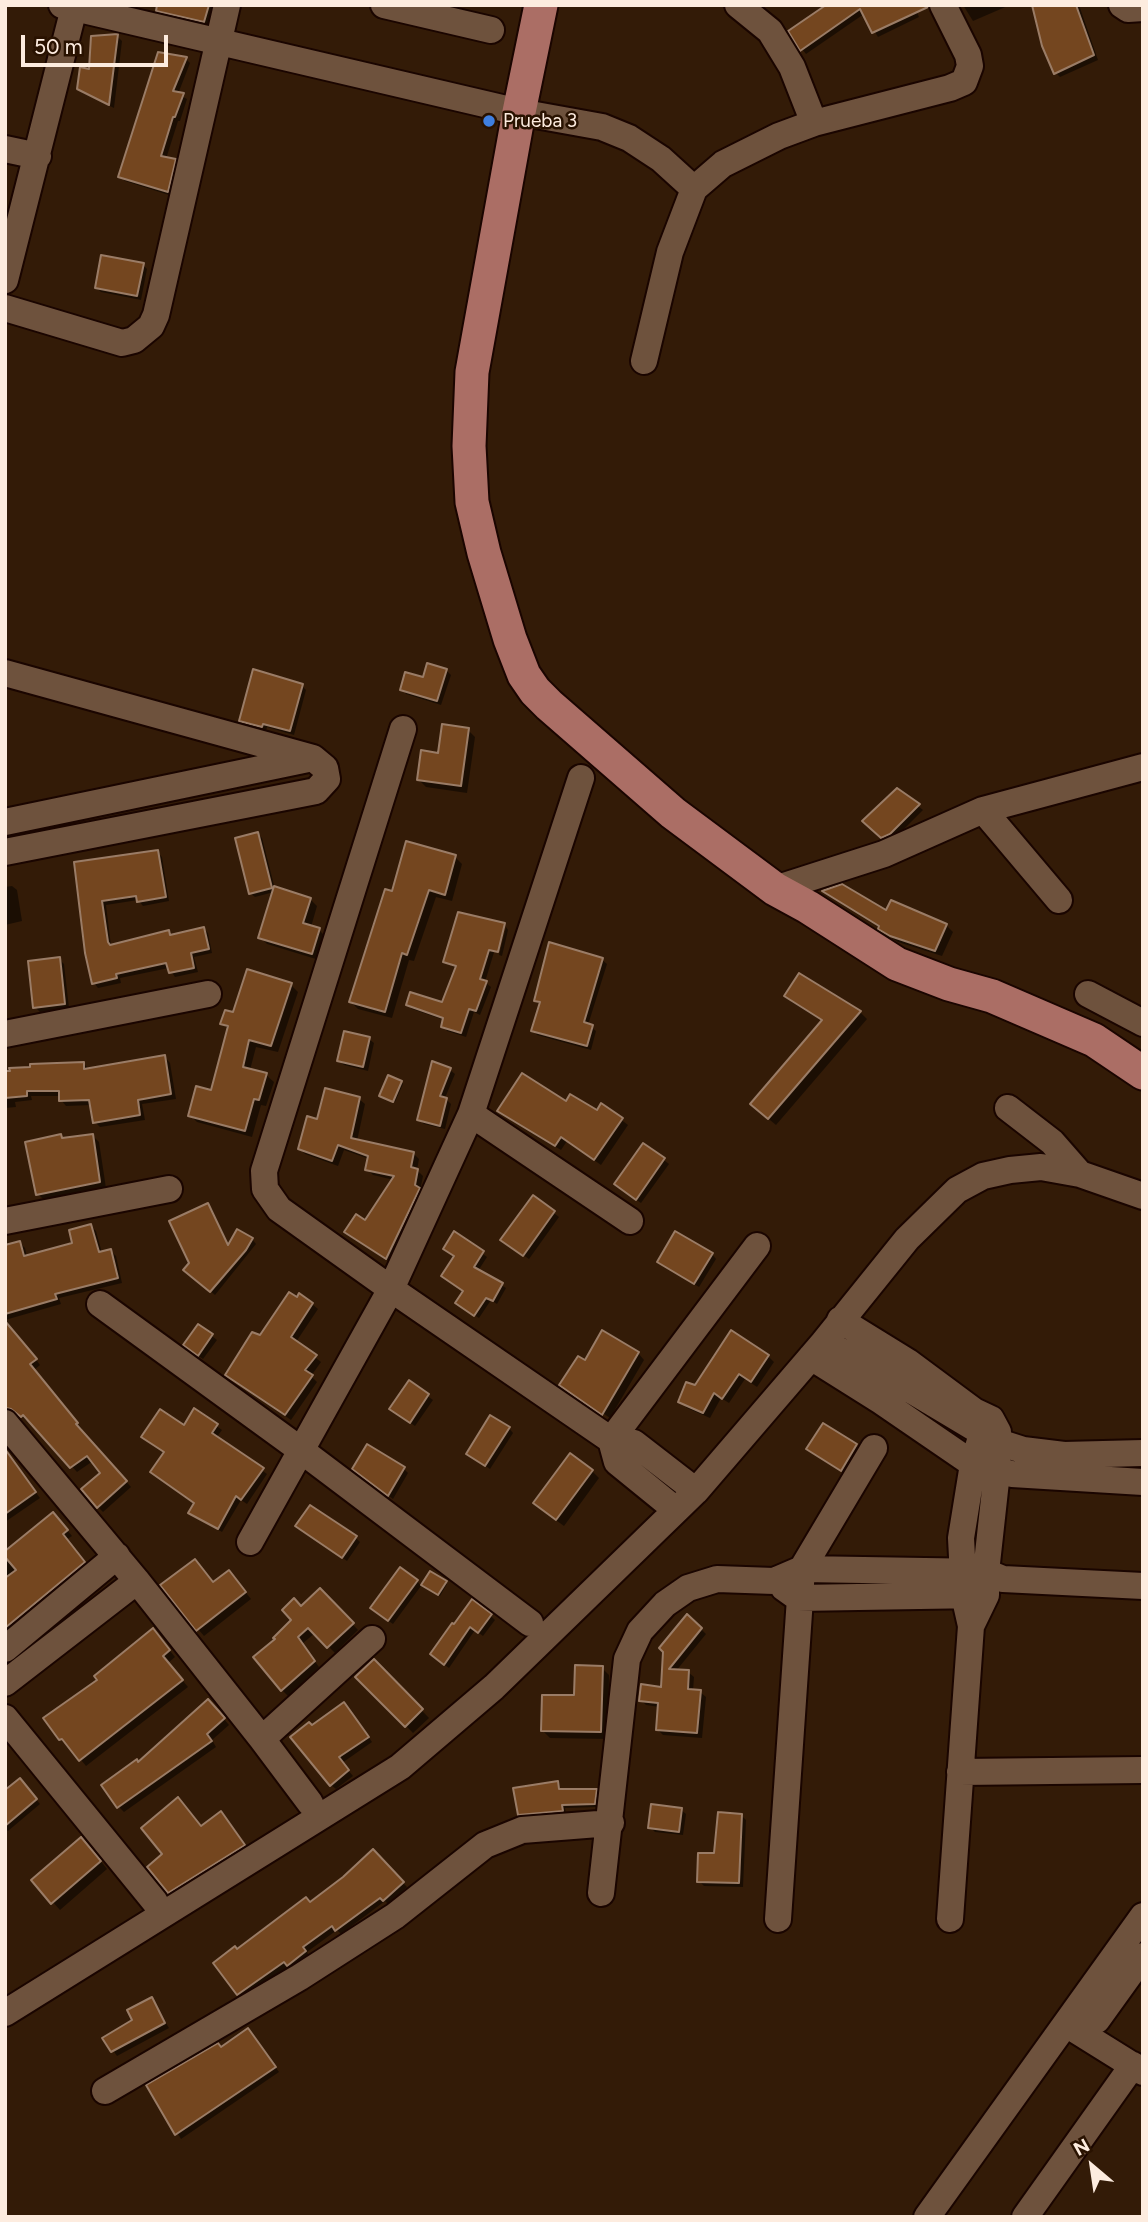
<!DOCTYPE html>
<style>
body{margin:0}
#map{position:relative;width:1148px;height:2222px;overflow:hidden;background:#331b07;font-family:Figtree,sans-serif}
canvas{display:block}
.frame{position:absolute;inset:0;border:7px solid #fdecdf;pointer-events:none}
.north{position:absolute;left:1057px;top:2131px;width:70px;height:70px;-webkit-text-stroke:5px #291200;paint-order:stroke;rotate:331deg;font-size:19px;font-weight:700;line-height:28px;text-align:center;color:#fdecdf}
.north::after{content:'';display:block;margin:auto;width:24px;height:32px;background:#fdecdf;clip-path:polygon(50% 0,100% 100%,50% 72%,0 100%)}
.scale{position:absolute;left:21px;top:35px;width:147px;height:32px;box-sizing:border-box;border:4px solid #fdecdf;border-top:0;padding-left:9px;font-size:21px;line-height:24px;white-space:nowrap;color:#fdecdf;-webkit-text-stroke:5px #291200;paint-order:stroke}
</style>
<div id="map">
<canvas width="1148" height="2222"></canvas>
<div class="frame"></div>
<div class="north">N</div>
<div class="scale">50 m</div>
</div>
<script>
const c = document.querySelector('canvas').getContext('2d');
c.lineJoin = 'round';
function fill(path, color) { c.fillStyle = color; c.fill(path, 'evenodd'); }
const shape = rows => new Path2D(rows.map(r => 'M' + r).join(''));
function trace(path, color, width, dash) { c.strokeStyle = color; c.lineWidth = width; c.lineCap = dash ? 'butt' : 'round'; c.setLineDash(dash || []); c.stroke(path); }
function drawText(font, color, halo, rows, align = 'center') {
  c.font = font + ' Figtree,sans-serif'; c.lineWidth = 5; c.setLineDash([]); c.textBaseline = 'middle'; c.strokeStyle = halo; c.fillStyle = color; for (const [text, x, y, turn = 0] of rows) {
    c.save(); c.translate(x, y); c.rotate((+turn || 0) * Math.PI / 180); c.textAlign = isNaN(turn) ? turn : align; if (halo) c.strokeText(text, 0, 0); c.fillText(text, 0, 0); c.restore();
  }
}
fill(shape([
 [157,5,215,5,209,26,178,19],
 [829,5,914,5,919,17,878,37,864,14,806,54,802,49],
 [963,5,1010,5,973,21],
 [1034,5,1079,5,1098,60,1060,77,1056,73],
 [117,36,122,41,114,108,83,93,79,89],
 [186,59,190,63,178,94,187,99,180,121,178,121,166,159,175,160,179,165,172,196,125,181,120,176],
 [143,265,147,269,141,300,101,292,97,288],
 [446,670,451,675,441,705,406,694,402,689],
 [302,686,306,690,294,735,267,727,266,731,245,725,241,721],
 [468,730,475,737,467,793,426,787,419,780,439,755],
 [898,790,923,810,895,838,887,842,865,821],
 [258,834,262,838,275,889,310,899,317,906,311,927,319,930,326,937,319,960,267,944,260,937,274,892,255,897,250,893],
 [157,852,162,857,169,901,143,906,138,900,106,905,111,946,168,932,173,936,204,929,208,933,212,953,194,957,198,972,175,977,169,968,120,978,121,983,98,988,94,983,76,864],
 [455,857,462,864,452,901,436,897,414,961,409,960,392,1018,358,1009,351,1002,393,894],
 [12,886,17,890,22,921,5,925,5,887],
 [825,892,887,913,892,903,946,925,953,932,942,956,898,942,887,935,881,928],
 [459,914,505,926,502,926,485,982,491,987,480,1015,474,1012,466,1037,447,1031,443,1026,444,1020,412,1009,408,1005,411,994,443,1004,456,968,445,962],
 [506,927,508,930,502,956,499,955],
 [59,959,64,964,69,1008,40,1012,35,1007],
 [602,960,607,964,588,1025,596,1031,591,1050,537,1035,533,1031,541,1005,536,1000],
 [800,976,860,1012,867,1019,776,1125,759,1111,822,1021,793,1003,786,996],
 [291,985,298,992,278,1052,256,1047,250,1070,266,1075,274,1082,266,1106,261,1105,252,1137,197,1122,190,1115,212,1092,229,1030,222,1023,234,1014],
 [369,1039,374,1043,368,1071,344,1065,339,1061],
 [165,1057,170,1063,176,1099,142,1104,145,1120,100,1127,95,1122,92,1105,66,1106,61,1100,61,1096,31,1096,32,1100,15,1102,16,1107,5,1108,5,1072,84,1064,90,1070],
 [450,1070,455,1074,445,1098,451,1104,445,1129,424,1124,419,1120],
 [401,1082,403,1084,395,1102,383,1097],
 [359,1099,365,1104,357,1141,413,1153,419,1159,417,1170,423,1176,420,1191,425,1195,392,1263,352,1237,365,1222,394,1180,373,1175,367,1169,369,1159,344,1150,338,1166,305,1154,299,1148,318,1121],
 [566,1103,597,1112,602,1105,628,1125,601,1165,567,1141,561,1150,505,1116,500,1111],
 [92,1135,99,1142,106,1188,44,1200,38,1194,61,1136,65,1140],
 [644,1145,669,1164,641,1203,621,1189],
 [533,1197,559,1217,529,1259,507,1244],
 [208,1205,212,1209,229,1246,252,1239,256,1244,215,1295,190,1274],
 [91,1226,96,1231,102,1253,111,1251,116,1256,122,1283,59,1298,61,1304,5,1320,5,1247,20,1243,25,1248,27,1257,74,1244],
 [455,1234,487,1257,478,1271,506,1288,497,1304,491,1300,479,1318,461,1307,464,1291,443,1276,456,1257],
 [712,1254,716,1259,699,1287,664,1266],
 [312,1304,318,1309,296,1342,321,1362,311,1376,317,1382,291,1420,227,1375,260,1338],
 [199,1326,217,1340,203,1359,190,1350],
 [29,1350,40,1365,34,1370,82,1429,80,1430,131,1487,103,1512,98,1507,103,1473,93,1461,77,1472,29,1419,27,1421,18,1413],
 [638,1353,644,1360,610,1418,566,1388,585,1362],
 [768,1356,774,1362,757,1387,745,1379,729,1403,721,1398,710,1418,687,1408,681,1401,695,1387],
 [409,1383,433,1400,415,1426,396,1413],
 [195,1411,222,1430,216,1438,267,1474,247,1504,241,1500,222,1532,190,1513,196,1504,166,1453],
 [823,1425,861,1450,846,1474,813,1453],
 [509,1428,513,1433,490,1469,468,1454],
 [5,1451,40,1498,5,1522],
 [404,1469,408,1473,393,1499,359,1473],
 [592,1471,599,1478,564,1526,542,1510],
 [58,1519,72,1536,66,1540,89,1568,5,1637,5,1554],
 [297,1526,355,1537,360,1542,347,1561],
 [235,1579,251,1599,204,1636,198,1629,214,1584],
 [417,1581,421,1586,393,1624,376,1612],
 [445,1583,447,1584,440,1596,425,1587],
 [320,1590,358,1630,335,1653,315,1633,302,1644,319,1667,288,1696,282,1690,277,1640,301,1608],
 [490,1615,495,1620,483,1636,475,1630,449,1668,436,1659,452,1625],
 [701,1629,706,1634,676,1671,688,1672,694,1677,693,1691,700,1692,706,1697,702,1738,663,1735,657,1729,659,1707,646,1705,641,1700,663,1689,665,1652],
 [159,1637,175,1657,168,1663,188,1687,86,1766,68,1744,61,1739],
 [374,1661,429,1718,413,1733,358,1677],
 [602,1668,609,1675,608,1739,550,1738,543,1731],
 [214,1707,229,1725,212,1740,216,1747,124,1812,119,1807,139,1764],
 [349,1709,372,1742,342,1763,353,1776,336,1789,331,1785,312,1727],
 [557,1783,562,1791,596,1791,600,1795,598,1807,565,1808,566,1814,524,1818,519,1814],
 [24,1785,40,1804,8,1831,5,1828,5,1793],
 [681,1810,686,1814,683,1835,655,1832,650,1827],
 [741,1815,746,1820,743,1887,704,1886,699,1881],
 [227,1819,250,1851,175,1897,170,1892,201,1828],
 [89,1846,107,1869,60,1910,33,1880],
 [373,1852,407,1887,389,1905,385,1901,341,1934,337,1930,307,1952,309,1956,293,1969,290,1966,243,1999,215,1964,310,1904,344,1878],
 [152,2000,169,2028,117,2056,105,2039,134,2021],
 [252,2034,279,2072,181,2139,149,2086]
]), '#0007');
const building = shape([
 [157,5,209,5,204,22,156,11,157,5],
 [826,5,927,5,928,7,872,33,860,9,800,51,788,31,826,5],
 [1032,5,1076,5,1094,55,1054,74,1042,46,1032,5],
 [118,34,109,105,77,89,80,67,89,69,91,36,118,34],
 [158,52,187,57,173,91,184,93,175,117,173,117,161,156,176,159,168,192,118,177,158,52],
 [101,255,144,263,137,296,95,288,101,255],
 [427,663,447,669,437,701,400,690,405,672,423,677,427,663],
 [253,669,303,684,290,731,263,724,262,727,239,721,253,669],
 [442,724,469,728,461,786,417,780,421,750,438,753,442,724],
 [897,788,920,804,890,834,881,838,862,821,897,788],
 [258,832,272,888,249,894,235,838,258,832],
 [406,841,456,855,445,895,429,890,407,955,402,953,385,1012,349,1002,385,889,392,891,406,841],
 [158,850,166,897,137,902,136,896,102,901,108,942,110,945,169,930,170,935,204,927,209,949,191,953,194,968,169,973,166,963,116,974,117,978,92,984,85,953,74,862,158,850],
 [842,884,886,910,891,900,947,924,935,951,890,936,878,929,879,926,822,891,842,884],
 [274,886,311,898,303,923,320,928,312,954,258,938,274,886],
 [458,912,505,923,498,952,489,950,480,979,487,981,476,1011,469,1009,461,1033,441,1027,443,1018,406,1005,410,992,442,1002,456,966,443,962,458,912],
 [549,942,603,958,584,1022,593,1025,587,1046,531,1031,540,1002,534,1001,549,942],
 [60,957,65,1004,33,1008,28,961,60,957],
 [247,969,292,983,271,1046,249,1040,243,1067,267,1073,259,1100,254,1099,245,1131,188,1116,196,1086,211,1090,228,1026,220,1024,225,1010,233,1012,247,969],
 [799,973,861,1011,768,1119,750,1104,822,1020,784,996,799,973],
 [344,1031,370,1037,363,1067,337,1061,344,1031],
 [165,1055,171,1094,138,1100,140,1115,93,1123,89,1100,59,1101,59,1091,27,1091,27,1096,5,1098,5,1071,10,1071,9,1068,30,1067,30,1064,84,1062,84,1069,165,1055],
 [432,1061,451,1068,440,1096,447,1098,440,1126,417,1120,432,1061],
 [522,1073,566,1101,570,1094,597,1110,601,1103,623,1118,594,1160,561,1137,555,1146,497,1111,522,1073],
 [388,1075,402,1081,393,1102,379,1096,388,1075],
 [325,1088,360,1097,351,1138,414,1152,411,1167,418,1169,415,1185,420,1188,386,1259,344,1232,356,1214,365,1220,394,1176,365,1170,368,1156,338,1145,332,1161,298,1149,307,1116,317,1119,325,1088],
 [61,1134,62,1138,93,1134,100,1182,36,1195,25,1142,61,1134],
 [643,1143,665,1158,636,1200,614,1184,643,1143],
 [533,1195,555,1211,523,1256,500,1240,533,1195],
 [208,1203,228,1245,237,1229,253,1238,246,1250,210,1292,183,1270,189,1263,169,1221,208,1203],
 [91,1224,99,1252,111,1249,118,1278,55,1294,57,1299,5,1314,5,1245,20,1241,24,1256,72,1243,69,1230,91,1224],
 [454,1231,484,1251,474,1267,503,1283,493,1301,486,1298,474,1316,455,1303,463,1291,441,1276,454,1256,443,1249,454,1231],
 [675,1231,713,1253,694,1284,657,1262,675,1231],
 [289,1292,297,1297,299,1293,313,1303,291,1337,317,1355,305,1370,313,1375,285,1415,225,1375,252,1332,260,1335,289,1292],
 [5,1321,37,1359,30,1364,78,1423,76,1424,127,1481,97,1508,81,1489,100,1473,87,1456,70,1468,23,1415,21,1417,11,1409,5,1408,5,1321],
 [198,1324,213,1334,198,1356,183,1345,198,1324],
 [602,1330,639,1352,602,1415,559,1385,578,1356,585,1360,602,1330],
 [731,1330,769,1355,751,1382,739,1374,722,1399,714,1393,703,1413,678,1402,686,1382,695,1385,731,1330],
 [409,1380,429,1394,410,1423,389,1409,409,1380],
 [194,1408,218,1424,212,1433,264,1468,241,1500,236,1496,218,1529,188,1513,194,1503,150,1472,164,1452,141,1437,160,1409,184,1425,194,1408],
 [490,1415,510,1427,485,1466,466,1454,490,1415],
 [823,1423,857,1444,841,1471,806,1449,823,1423],
 [367,1444,405,1467,388,1496,352,1469,367,1444],
 [5,1449,36,1492,5,1514,5,1449],
 [570,1453,593,1470,556,1520,533,1503,570,1453],
 [310,1505,357,1536,342,1558,295,1526,310,1505],
 [53,1512,68,1530,63,1534,85,1562,5,1628,5,1578,16,1570,5,1557,5,1551,53,1512],
 [195,1559,213,1582,229,1570,246,1592,196,1631,160,1585,195,1559],
 [400,1567,418,1580,388,1621,370,1608,400,1567],
 [430,1571,447,1581,438,1595,421,1585,430,1571],
 [320,1588,354,1623,327,1648,308,1628,298,1637,315,1661,281,1691,253,1657,275,1639,273,1638,291,1620,282,1610,294,1598,301,1606,320,1588],
 [472,1599,492,1614,478,1633,470,1627,444,1665,430,1654,452,1623,454,1624,472,1599],
 [687,1614,702,1628,669,1669,689,1670,688,1689,701,1690,697,1733,656,1730,658,1703,639,1701,641,1684,661,1687,663,1652,659,1648,687,1614],
 [153,1628,170,1650,163,1656,183,1680,79,1761,62,1739,59,1740,43,1718,97,1680,94,1676,153,1628],
 [374,1659,423,1709,405,1727,355,1677,374,1659],
 [575,1665,603,1666,601,1732,541,1731,542,1695,574,1695,575,1665],
 [208,1699,225,1718,207,1734,212,1741,117,1808,101,1785,137,1759,138,1762,208,1699],
 [344,1702,369,1737,339,1757,349,1770,330,1786,290,1737,309,1722,312,1725,344,1702],
 [20,1778,37,1799,5,1826,5,1790,20,1778],
 [558,1781,559,1789,597,1789,595,1804,562,1805,563,1811,518,1815,513,1788,558,1781],
 [178,1797,201,1826,221,1811,245,1845,168,1893,147,1867,162,1854,141,1828,178,1797],
 [651,1804,682,1808,679,1832,648,1828,651,1804],
 [718,1812,742,1814,739,1883,697,1882,698,1853,714,1853,718,1812],
 [81,1837,101,1861,51,1904,31,1880,81,1837],
 [373,1849,404,1882,383,1901,380,1898,335,1931,332,1926,303,1947,306,1951,287,1966,284,1962,237,1995,213,1963,235,1946,237,1949,306,1897,310,1902,343,1877,373,1849],
 [152,1997,165,2023,111,2052,102,2038,132,2020,127,2010,152,1997],
 [248,2028,276,2067,175,2135,146,2085,218,2043,221,2047,248,2028]
]);
fill(building, '#74461f');
trace(building, '#9a7c66', 2);
const minor = shape([
 [62,5,519,112,602,127,629,138,661,159,694,189],
 [384,5,491,30],
 [738,5,770,31,792,67,814,123],
 [1122,5,1128,9,1143,8],
 [5,149,38,156],
 [5,280,74,8],
 [5,308,122,343,134,340,151,326,156,315,227,5],
 [644,361,670,252,694,189,723,164,779,136,814,123,950,88,964,82,970,66,968,55,943,5],
 [5,673,313,758,325,768,327,779,316,791,5,852],
 [403,729,264,1171,265,1189,279,1209,391,1289,611,1440,634,1443,696,1491],
 [983,810,1059,900],
 [5,822,308,759],
 [775,889,884,854,983,810,1143,767],
 [1088,994,1143,1023],
 [5,1034,208,994],
 [1008,1108,1052,1142,1080,1174],
 [471,1114,630,1221],
 [5,1221,169,1189],
 [100,1304,302,1451,530,1623],
 [840,1320,908,1362,974,1411,991,1419,998,1432,997,1472,986,1572,986,1595,971,1626],
 [824,1342,896,1381,998,1442,1023,1450,1064,1455,1143,1453],
 [811,1357,881,1401,973,1464,1012,1474,1143,1482],
 [5,1423,137,1581,262,1739,310,1803],
 [611,1440,757,1246],
 [611,1440,617,1462,676,1510],
 [250,1542,391,1289,471,1114,581,778],
 [784,1588,798,1598,980,1595],
 [5,1649,117,1556],
 [5,1683,137,1581],
 [5,1718,155,1902],
 [262,1739,372,1639],
 [960,1772,1143,1770],
 [601,1893,627,1659,640,1631,665,1604,688,1588,717,1579,774,1581,802,1569,986,1572,1003,1579,1143,1586],
 [778,1919,802,1569,874,1448],
 [950,1919,971,1626,964,1595,961,1538,973,1464,982,1434,991,1419],
 [5,2013,400,1767,494,1687,696,1491,824,1342,907,1239,957,1190,983,1176,1010,1170,1041,1167,1080,1174,1143,1196],
 [1097,2020,1143,1956],
 [1066,2024,1143,2072],
 [105,2091,300,1977,395,1916,485,1845,522,1830,611,1823],
 [927,2217,1143,1916],
 [1025,2217,1133,2065]
]);
const major = shape([
 [541,5,519,112,472,372,469,446,472,502,484,553,510,639,524,675,535,691,549,705,673,813,775,889,808,907,897,964,949,984,992,996,1094,1040,1143,1073]
]);
trace(minor, '#1a0500', 30);
trace(major, '#1a0500', 37);
trace(minor, '#6e523d', 26);
trace(major, '#ab6e65', 33);
for (const [x, y, r, color] of [
 [489,121,7,"#3f7fe0"]
]) { const dot = new Path2D(); dot.arc(x, y, r, 0, 2 * Math.PI); c.fillStyle = color; c.fill(dot); trace(dot, '#291200', 2.5); }
drawText('19px', '#fdecdf', '#291200', [
 ["Prueba 3",503,121]
], 'left');
</script>
